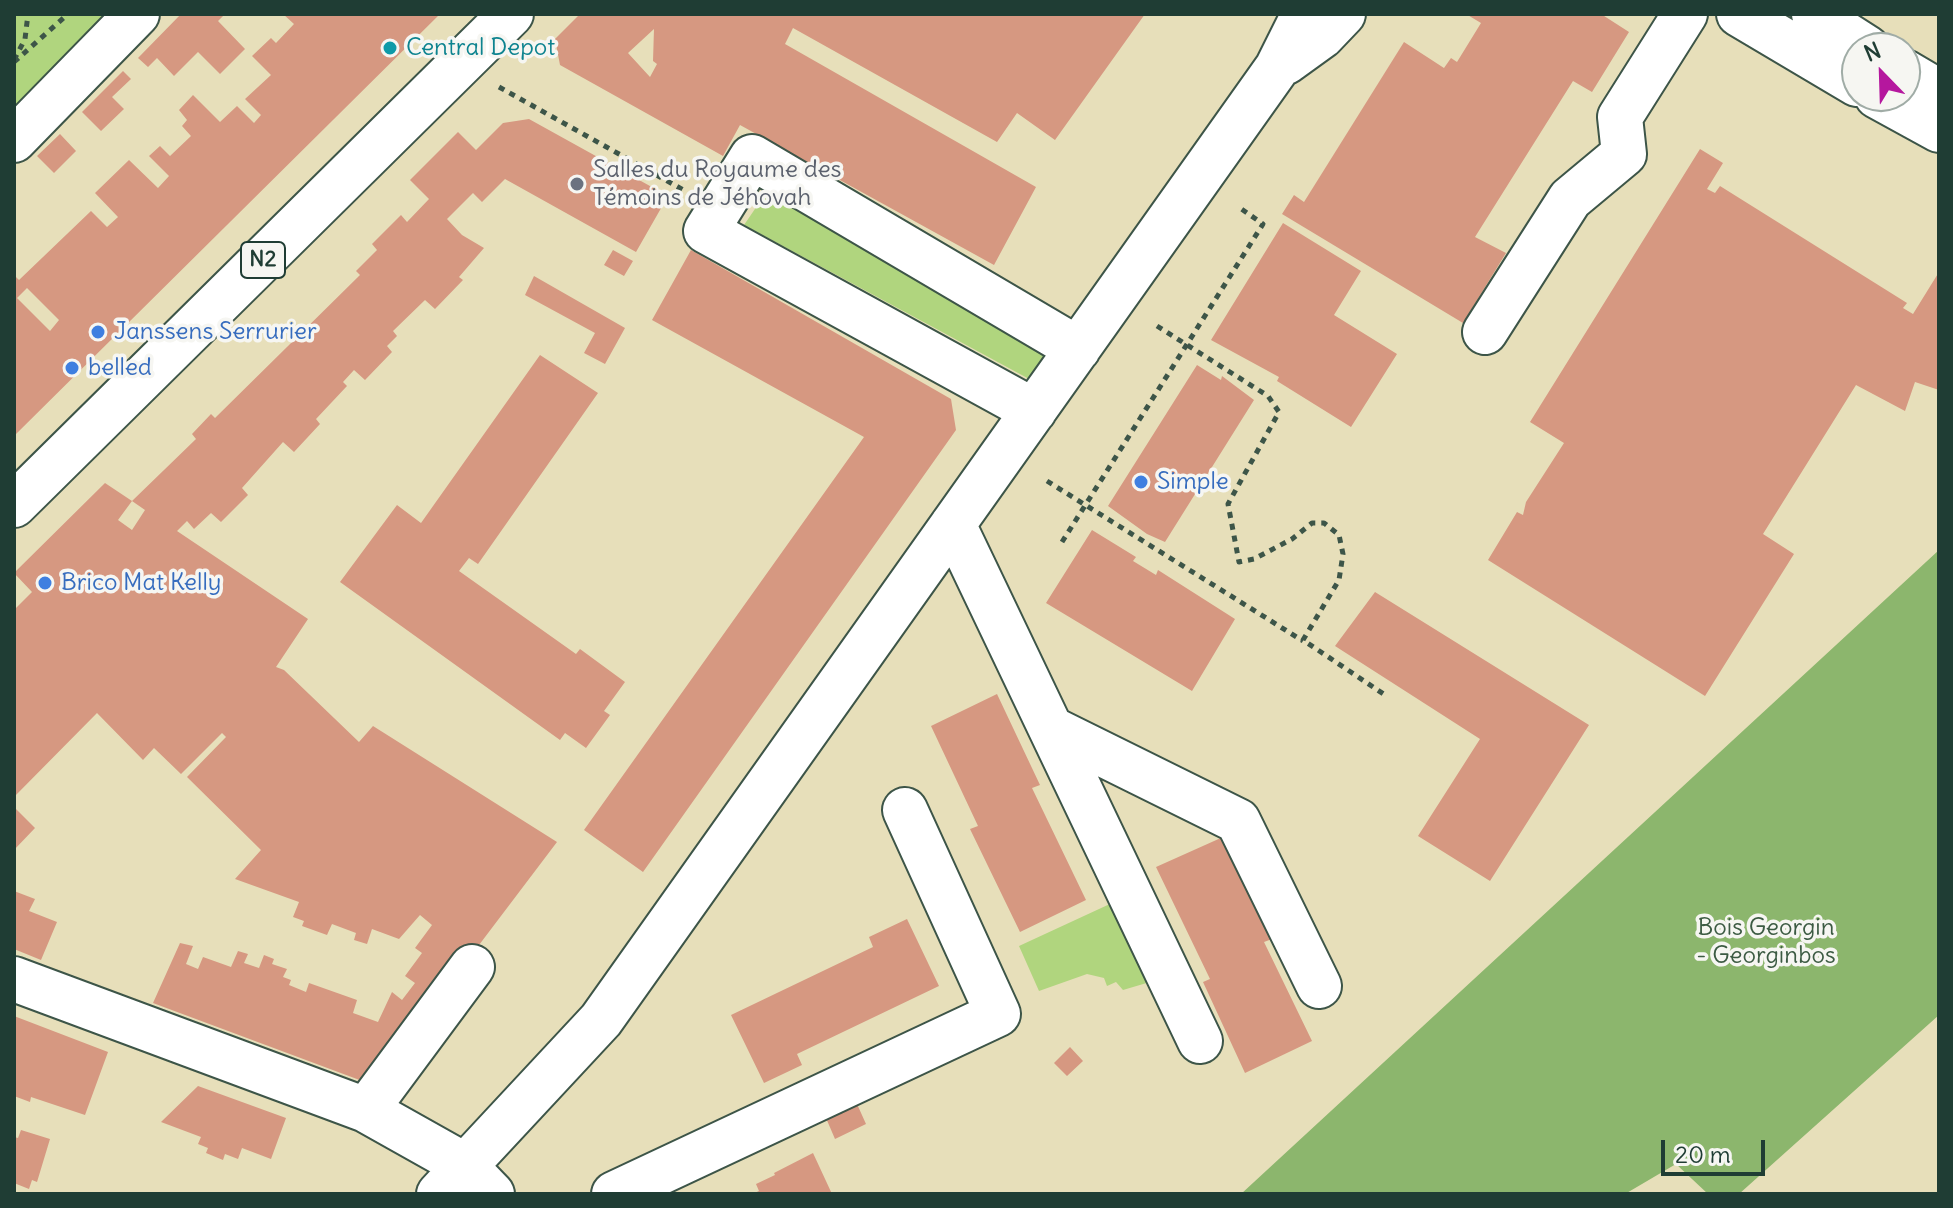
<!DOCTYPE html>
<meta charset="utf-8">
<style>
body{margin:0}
#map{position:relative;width:1953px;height:1208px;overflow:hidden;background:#e7dfba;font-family:Delius,sans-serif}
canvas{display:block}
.frame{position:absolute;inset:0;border:16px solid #1f3d34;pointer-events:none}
.north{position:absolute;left:1841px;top:32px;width:80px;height:80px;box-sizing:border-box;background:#f6f6f2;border:2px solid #a0aca6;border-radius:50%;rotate:337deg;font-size:22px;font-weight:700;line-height:32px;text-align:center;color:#1f3d34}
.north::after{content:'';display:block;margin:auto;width:28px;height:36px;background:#b5179e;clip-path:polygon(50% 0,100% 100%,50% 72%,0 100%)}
.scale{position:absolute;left:1661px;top:1140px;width:104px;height:36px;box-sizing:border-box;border:4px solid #1f3d34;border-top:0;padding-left:10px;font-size:24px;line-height:28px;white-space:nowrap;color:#1f3d34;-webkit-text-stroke:6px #f6f6f2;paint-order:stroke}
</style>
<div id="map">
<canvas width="1953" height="1208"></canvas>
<div class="frame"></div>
<div class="north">N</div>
<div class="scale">20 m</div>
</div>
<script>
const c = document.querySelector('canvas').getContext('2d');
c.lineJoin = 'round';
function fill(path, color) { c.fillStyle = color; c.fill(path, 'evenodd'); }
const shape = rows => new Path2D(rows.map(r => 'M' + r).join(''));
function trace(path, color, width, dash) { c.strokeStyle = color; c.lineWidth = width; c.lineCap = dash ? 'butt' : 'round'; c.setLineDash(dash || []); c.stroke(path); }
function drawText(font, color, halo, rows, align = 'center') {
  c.font = font + ' Delius,sans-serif'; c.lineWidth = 7; c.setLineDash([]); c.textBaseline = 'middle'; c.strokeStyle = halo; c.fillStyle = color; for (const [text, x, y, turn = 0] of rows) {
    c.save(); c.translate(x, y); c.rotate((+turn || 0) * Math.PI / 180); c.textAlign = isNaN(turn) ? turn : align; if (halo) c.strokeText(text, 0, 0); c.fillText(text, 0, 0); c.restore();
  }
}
fill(shape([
 [14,14,150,14,14,152],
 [770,187,1050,355,1031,380,744,225],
 [1112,903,1150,982,1123,990,1116,982,1107,986,1104,978,1087,974,1039,991,1019,946]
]), '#b0d57e');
fill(shape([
 [1939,550,1939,1015,1739,1194,1708,1194,1676,1164,1625,1194,1241,1194]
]), '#8cb66d');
fill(shape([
 [181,14,225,14,218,21,245,49,220,74,198,52,174,76,157,58,148,67,138,58],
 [283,14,440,14,14,436,14,275,19,280,91,211,107,227,118,217,95,193,129,160,158,188,169,176,149,156,160,146,170,156,191,136,182,126,187,120,179,110,193,95,220,122,237,106,254,123,261,115,245,99,271,75,252,56,271,38,276,43,294,24],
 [27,288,59,320,50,331,17,298],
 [580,14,1145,14,1055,140,1017,113,997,142,793,28,785,44,1036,187,994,265,740,125,723,156,560,65,555,39],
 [654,29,653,61,657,64,650,77,628,53],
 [1466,14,1601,14,1629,32,1592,92,1573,81,1475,237,1506,253,1463,323,1282,214,1294,195,1304,202,1404,42,1444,68,1451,58,1457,62,1481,23],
 [123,71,131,79,112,97,124,109,101,131,82,112],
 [529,119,668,196,636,252,505,179,482,202,473,193,447,219,462,235,484,248,459,277,463,280,435,309,425,300,393,331,397,336,387,346,392,352,365,380,354,370,343,382,347,386,316,419,320,424,294,452,283,442,242,488,248,495,221,522,211,513,194,529,187,521,177,531,308,619,276,667,284,670,359,742,373,726,557,842,373,1085,153,1003,180,943,193,946,186,964,198,969,203,957,231,967,238,951,248,954,244,963,259,968,264,955,274,959,272,964,287,969,283,977,291,980,289,985,306,992,309,983,357,1000,353,1013,378,1022,392,992,402,1000,415,983,405,976,422,953,415,948,432,925,420,915,399,939,372,929,367,944,354,940,356,933,332,924,327,935,302,926,304,921,293,917,299,902,235,879,261,850,187,777,226,737,222,733,181,774,154,748,143,760,97,713,14,797,14,610,32,592,14,573,105,483,132,501,196,439,192,434,211,414,215,418,360,275,356,271,377,250,372,244,401,215,407,222,429,199,410,180,458,132,476,150,503,123],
 [132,501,145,510,132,530,118,520],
 [60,134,76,151,54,173,37,156],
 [1700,149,1723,163,1707,189,1715,193,1720,186,1907,303,1903,308,1913,314,1939,272,1939,390,1915,382,1905,411,1856,385,1763,534,1794,554,1705,696,1488,560,1517,512,1523,515,1526,502,1564,443,1530,422],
 [1283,223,1361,271,1334,315,1397,354,1351,427,1277,381,1279,377,1211,340],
 [613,250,633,261,624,276,604,265],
 [691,250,951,399,956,430,643,872,584,830,864,437,652,320],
 [534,276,625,328,605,364,584,353,595,333,525,295],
 [540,355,598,393,478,564,469,558,459,571,576,654,580,649,625,682,604,711,610,715,586,748,565,733,560,740,340,582,397,505,421,523],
 [1197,365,1221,380,1222,376,1254,400,1165,542,1147,534,1108,506],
 [1092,530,1136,557,1133,561,1156,575,1158,570,1235,619,1192,691,1046,603],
 [1375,592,1589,725,1490,881,1418,836,1480,739,1335,646],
 [997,694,1040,785,1032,788,1086,900,1020,932,970,829,978,826,931,726],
 [14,807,35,828,14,850],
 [1223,837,1272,939,1264,942,1312,1041,1245,1073,1203,982,1210,979,1156,867],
 [14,891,35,899,29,911,57,922,41,960,14,949],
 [907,919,939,986,797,1054,802,1065,764,1083,731,1015,873,947,869,937],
 [14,1016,108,1052,85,1115,31,1097,30,1102,14,1096],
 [1070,1047,1083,1061,1067,1076,1054,1063],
 [198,1086,286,1118,271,1159,242,1148,238,1159,225,1154,223,1160,206,1153,208,1148,198,1144,201,1137,161,1122],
 [857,1104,866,1124,835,1139,826,1118],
 [21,1130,50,1139,37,1182,32,1180,29,1189,14,1183,14,1137,18,1138],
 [813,1153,832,1194,752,1194,759,1191,756,1184,775,1175,774,1173]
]), '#d69881');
const minor = shape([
 [1739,14,1857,84],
 [1814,14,1867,48],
 [1286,62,1322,36,1343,14],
 [1905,72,1939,92],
 [1877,96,1939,130],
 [14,140,137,14],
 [1485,332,1570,199,1624,154,1620,117,1685,14],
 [1034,411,706,231,752,157,1078,349],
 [953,524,1200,1041],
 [1052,729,1238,821,1319,986],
 [14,979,366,1110,464,1165,492,1194],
 [366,1110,472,967],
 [439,1194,601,1020,1277,68,1304,14],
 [614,1194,998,1014,905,810]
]);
const major = shape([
 [14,505,511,14]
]);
trace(minor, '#3d5548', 48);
trace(major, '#3d5548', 48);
trace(shape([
 [14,60,25,39,28,14],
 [14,62,68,14],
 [499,87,687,192],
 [1157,326,1268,396,1279,412,1228,504,1239,562,1254,559,1292,539,1312,523,1324,523,1339,535,1343,554,1339,580,1303,640,1388,697],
 [1047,481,1303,641],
 [1062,542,1263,224,1240,208]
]), '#3d5548', 5, [6, 6]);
trace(minor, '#fff', 44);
trace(major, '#fff', 44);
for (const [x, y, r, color] of [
 [390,48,8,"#0f9aa8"],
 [577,184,8,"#6b7280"],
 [98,332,8,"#3f7fe0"],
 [72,368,8,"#3f7fe0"],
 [1141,482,8,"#3f7fe0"],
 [45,583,8,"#3f7fe0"]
]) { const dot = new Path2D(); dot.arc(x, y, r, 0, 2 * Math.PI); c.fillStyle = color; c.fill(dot); trace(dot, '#f6f6f2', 3); }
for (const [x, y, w] of [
 [263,260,44]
]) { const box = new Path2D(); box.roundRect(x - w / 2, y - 18, w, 36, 6); c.fillStyle = '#f6f6f2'; c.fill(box); trace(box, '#1f3d34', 2); }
drawText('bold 22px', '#1f3d34', null, [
 ["N2",263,260]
]);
drawText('24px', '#0d838f', '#f6f6f2', [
 ["Central Depot",406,48]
], 'left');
drawText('24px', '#5b616d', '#f6f6f2', [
 ["Salles du Royaume des",593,170],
 ["Témoins de Jéhovah",593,198]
], 'left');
drawText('24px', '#366cbe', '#f6f6f2', [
 ["Janssens Serrurier",114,332],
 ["belled",88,368],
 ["Simple",1157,482],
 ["Brico Mat Kelly",61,583]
], 'left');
drawText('24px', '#3c5b43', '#f6f6f2', [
 ["Bois Georgin",1766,928],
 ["- Georginbos",1766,956]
]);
</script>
